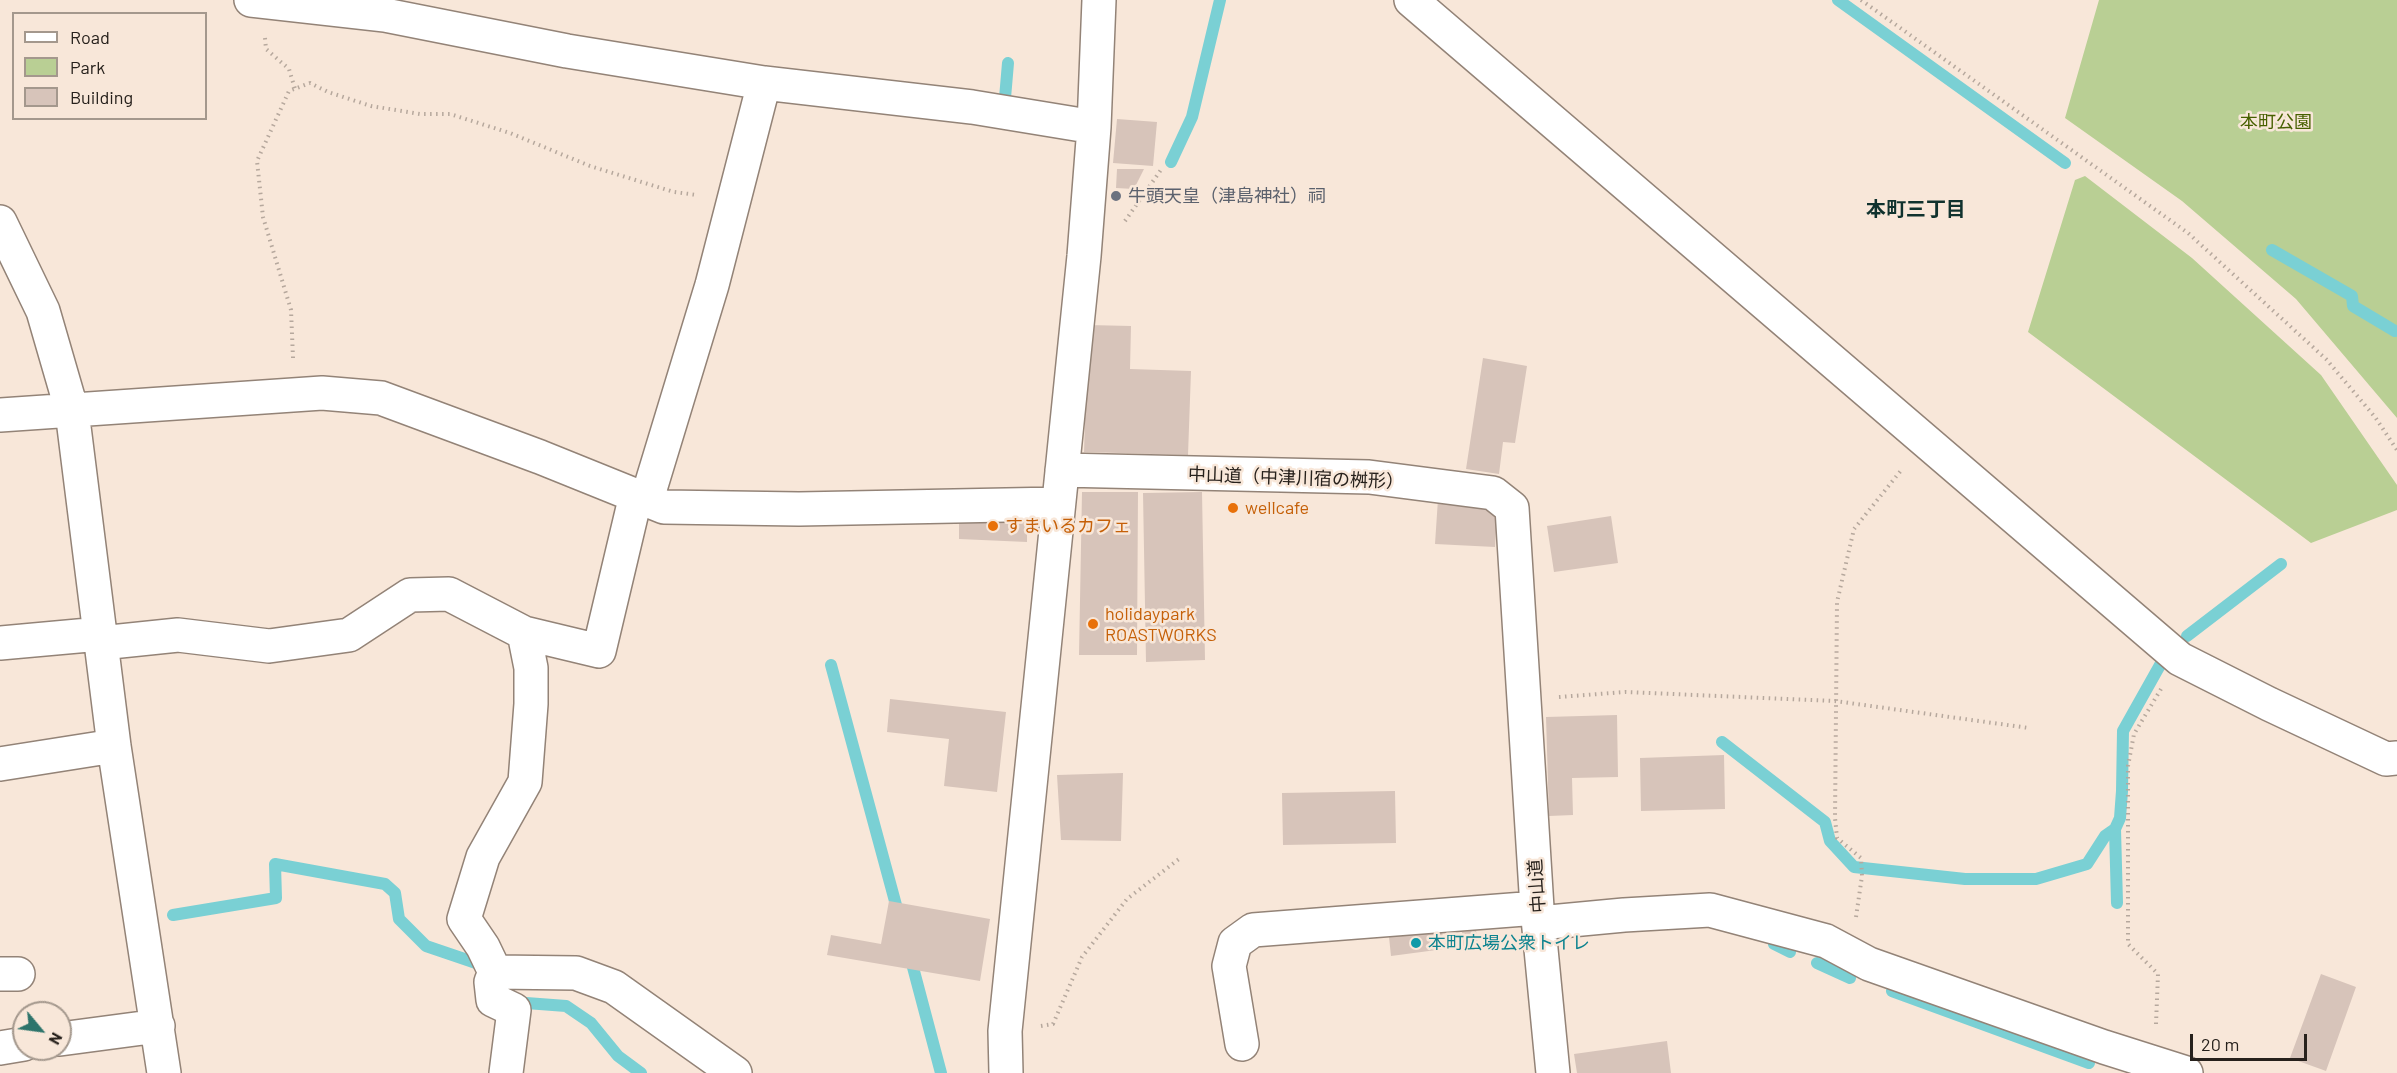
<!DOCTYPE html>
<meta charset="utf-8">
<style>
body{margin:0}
#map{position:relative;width:2397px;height:1073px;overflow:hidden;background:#f8e7d9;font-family:Barlow,sans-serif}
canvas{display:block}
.legend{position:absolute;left:12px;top:12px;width:195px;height:108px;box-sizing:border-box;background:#f8e7d9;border:2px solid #a4988d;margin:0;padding:8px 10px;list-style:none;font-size:18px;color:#27211c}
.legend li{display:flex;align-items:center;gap:12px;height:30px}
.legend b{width:30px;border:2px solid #a4988d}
.north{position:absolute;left:12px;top:1001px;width:60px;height:60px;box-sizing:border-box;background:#f8e7d9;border:2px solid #a4988d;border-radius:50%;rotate:119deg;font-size:16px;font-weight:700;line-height:24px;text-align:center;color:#27211c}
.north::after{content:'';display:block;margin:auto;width:21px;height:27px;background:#2d746b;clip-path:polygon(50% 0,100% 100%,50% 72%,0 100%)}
.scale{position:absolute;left:2190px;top:1034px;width:117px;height:27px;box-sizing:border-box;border:3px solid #27211c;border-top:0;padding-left:8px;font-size:18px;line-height:21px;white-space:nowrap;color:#27211c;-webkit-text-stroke:4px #f8e7d9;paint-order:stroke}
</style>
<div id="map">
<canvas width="2397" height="1073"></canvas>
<ul class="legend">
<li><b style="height:8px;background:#fff"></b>Road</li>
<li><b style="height:16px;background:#b9cf94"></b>Park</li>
<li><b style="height:16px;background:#d7c4ba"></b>Building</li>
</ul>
<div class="north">N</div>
<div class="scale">20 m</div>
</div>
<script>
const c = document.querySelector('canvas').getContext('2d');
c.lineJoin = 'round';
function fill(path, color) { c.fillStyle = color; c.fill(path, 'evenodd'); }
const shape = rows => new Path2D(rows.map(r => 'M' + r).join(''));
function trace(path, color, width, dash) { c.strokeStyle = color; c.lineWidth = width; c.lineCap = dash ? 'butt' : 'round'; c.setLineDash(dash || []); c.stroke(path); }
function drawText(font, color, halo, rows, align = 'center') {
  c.font = font + ' Barlow,"Noto Sans JP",sans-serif'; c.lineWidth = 5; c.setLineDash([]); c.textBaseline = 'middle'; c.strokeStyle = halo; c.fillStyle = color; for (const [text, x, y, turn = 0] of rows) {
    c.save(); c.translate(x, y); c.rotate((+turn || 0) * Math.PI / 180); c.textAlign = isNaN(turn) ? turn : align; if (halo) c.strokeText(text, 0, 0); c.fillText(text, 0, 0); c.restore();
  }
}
fill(shape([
 [2099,0,2397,0,2397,418,2296,299,2182,201,2065,118],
 [2085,176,2192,258,2321,375,2397,485,2397,510,2311,543,2028,332,2075,180]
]), '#b9cf94');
trace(shape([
 [1838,0,2065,163],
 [1005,98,1008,63],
 [1171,162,1192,117,1220,0],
 [2272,250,2352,296,2353,306,2395,331],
 [2187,636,2281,564],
 [831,665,899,916],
 [1722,742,1825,822,1830,841,1854,867,1965,879,2036,879,2087,864,2105,836,2115,829],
 [2117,903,2115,829,2120,818,2122,791,2123,731,2164,658],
 [173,915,276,898,275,864,385,884,395,893,399,919,426,946,479,964,483,969],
 [1774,944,1790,952],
 [910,956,941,1073],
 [1817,963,1850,978],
 [1892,991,2089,1063],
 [513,1002,566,1006,591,1023,618,1056,641,1073]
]), '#7ad0d4', 12);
fill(shape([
 [1117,119,1157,122,1153,166,1113,163],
 [1117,169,1144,169,1134,189,1116,188],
 [1088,325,1131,326,1130,369,1191,371,1188,455,1084,452],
 [1483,358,1527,366,1515,443,1503,442,1499,474,1466,469],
 [1082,492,1138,492,1137,655,1079,655],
 [1202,492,1205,660,1146,662,1143,493],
 [1438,499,1483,502,1497,513,1495,547,1435,544],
 [959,510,1027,512,1027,542,959,539],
 [1611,516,1618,563,1554,572,1547,526],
 [890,699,1006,712,997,792,944,786,949,739,887,732],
 [1617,715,1618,777,1572,778,1573,815,1549,816,1546,717],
 [1724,755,1725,809,1641,811,1640,758],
 [1123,773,1121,841,1061,840,1057,775],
 [1395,791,1396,843,1283,845,1282,793],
 [889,901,990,919,980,981,827,955,831,935,881,944],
 [1442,930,1444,949,1391,956,1389,937],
 [1476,930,1478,944,1463,946,1462,932],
 [2321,974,2356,987,2326,1071,2290,1058],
 [1667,1041,1671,1073,1577,1073,1574,1054]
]), '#d7c4ba');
const minor = shape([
 [251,0,385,15,567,51,764,83,972,107,1094,127],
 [1411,0,2180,659,2269,704,2386,759,2397,758],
 [0,222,43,311,72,411,114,746,164,1073],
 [0,415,322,393,381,398,540,457,664,507,799,509,1058,504],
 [1062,470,1369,477,1493,493,1512,508,1537,908,1553,1073],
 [647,499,712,285,764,83],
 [0,643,100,634],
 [101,643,178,635,269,646,349,635,410,595,449,594,524,633,599,651,636,495],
 [0,764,114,746],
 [1539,923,1624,915,1710,910,1826,941,1869,964,2104,1047,2186,1073],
 [495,972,483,947,464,919,483,857,525,782,531,704,531,668,524,633],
 [0,974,18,974],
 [60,1039,158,1026],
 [1242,1044,1229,966,1235,943,1253,930,1537,908],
 [0,1048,24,1044],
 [506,1073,514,1010,493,1000,491,982,495,972,576,973,614,987,735,1073],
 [1006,1073,1005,1031,1084,256,1094,127,1099,0]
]);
trace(minor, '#938377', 36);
trace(shape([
 [1861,0,2188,233,2326,359,2375,417,2397,450],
 [265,38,266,49,289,69,295,89],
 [1125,221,1163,167],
 [293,358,291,310,263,217,257,161,289,91,310,83,328,92,371,106,420,114,450,114,510,133,590,166,674,192,697,195],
 [1559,697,1625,692,1835,701,2029,728],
 [1856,917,1862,876,1861,858,1837,838,1835,818,1837,602,1854,529,1903,468],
 [2156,1024,2158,974,2128,944,2128,766,2134,734,2161,689],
 [1041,1026,1053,1024,1082,957,1127,899,1179,859]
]), '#b6a89d', 4, [1.5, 4.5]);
trace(minor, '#fff', 33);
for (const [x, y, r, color] of [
 [1116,196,6,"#6b7280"],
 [1233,508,6,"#e8710a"],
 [993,526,6,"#e8710a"],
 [1093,624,6,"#e8710a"],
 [1416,943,6,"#0f9aa8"]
]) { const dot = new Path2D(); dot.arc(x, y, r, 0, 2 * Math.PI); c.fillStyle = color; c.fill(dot); trace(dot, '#f8e7d9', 2); }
drawText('18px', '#476000', '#f8e7d9', [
 ["本町公園",2276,122]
]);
drawText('18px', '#5b616d', '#f8e7d9', [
 ["牛頭天皇（津島神社）祠",1128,196]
], 'left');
drawText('18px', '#27211c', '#f8e7d9', [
 ["中山道（中津川宿の桝形）",1296,478,2],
 ["中山道",1537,886,-94]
]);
drawText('18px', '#c56008', '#f8e7d9', [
 ["wellcafe",1245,508],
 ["すまいるカフェ",1005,526],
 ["holidaypark",1105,614],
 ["ROASTWORKS",1105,635]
], 'left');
drawText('18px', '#0d838f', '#f8e7d9', [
 ["本町広場公衆トイレ",1428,943]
], 'left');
drawText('bold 20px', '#10322e', '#f8e7d9', [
 ["本町三丁目",1916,209]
]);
</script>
